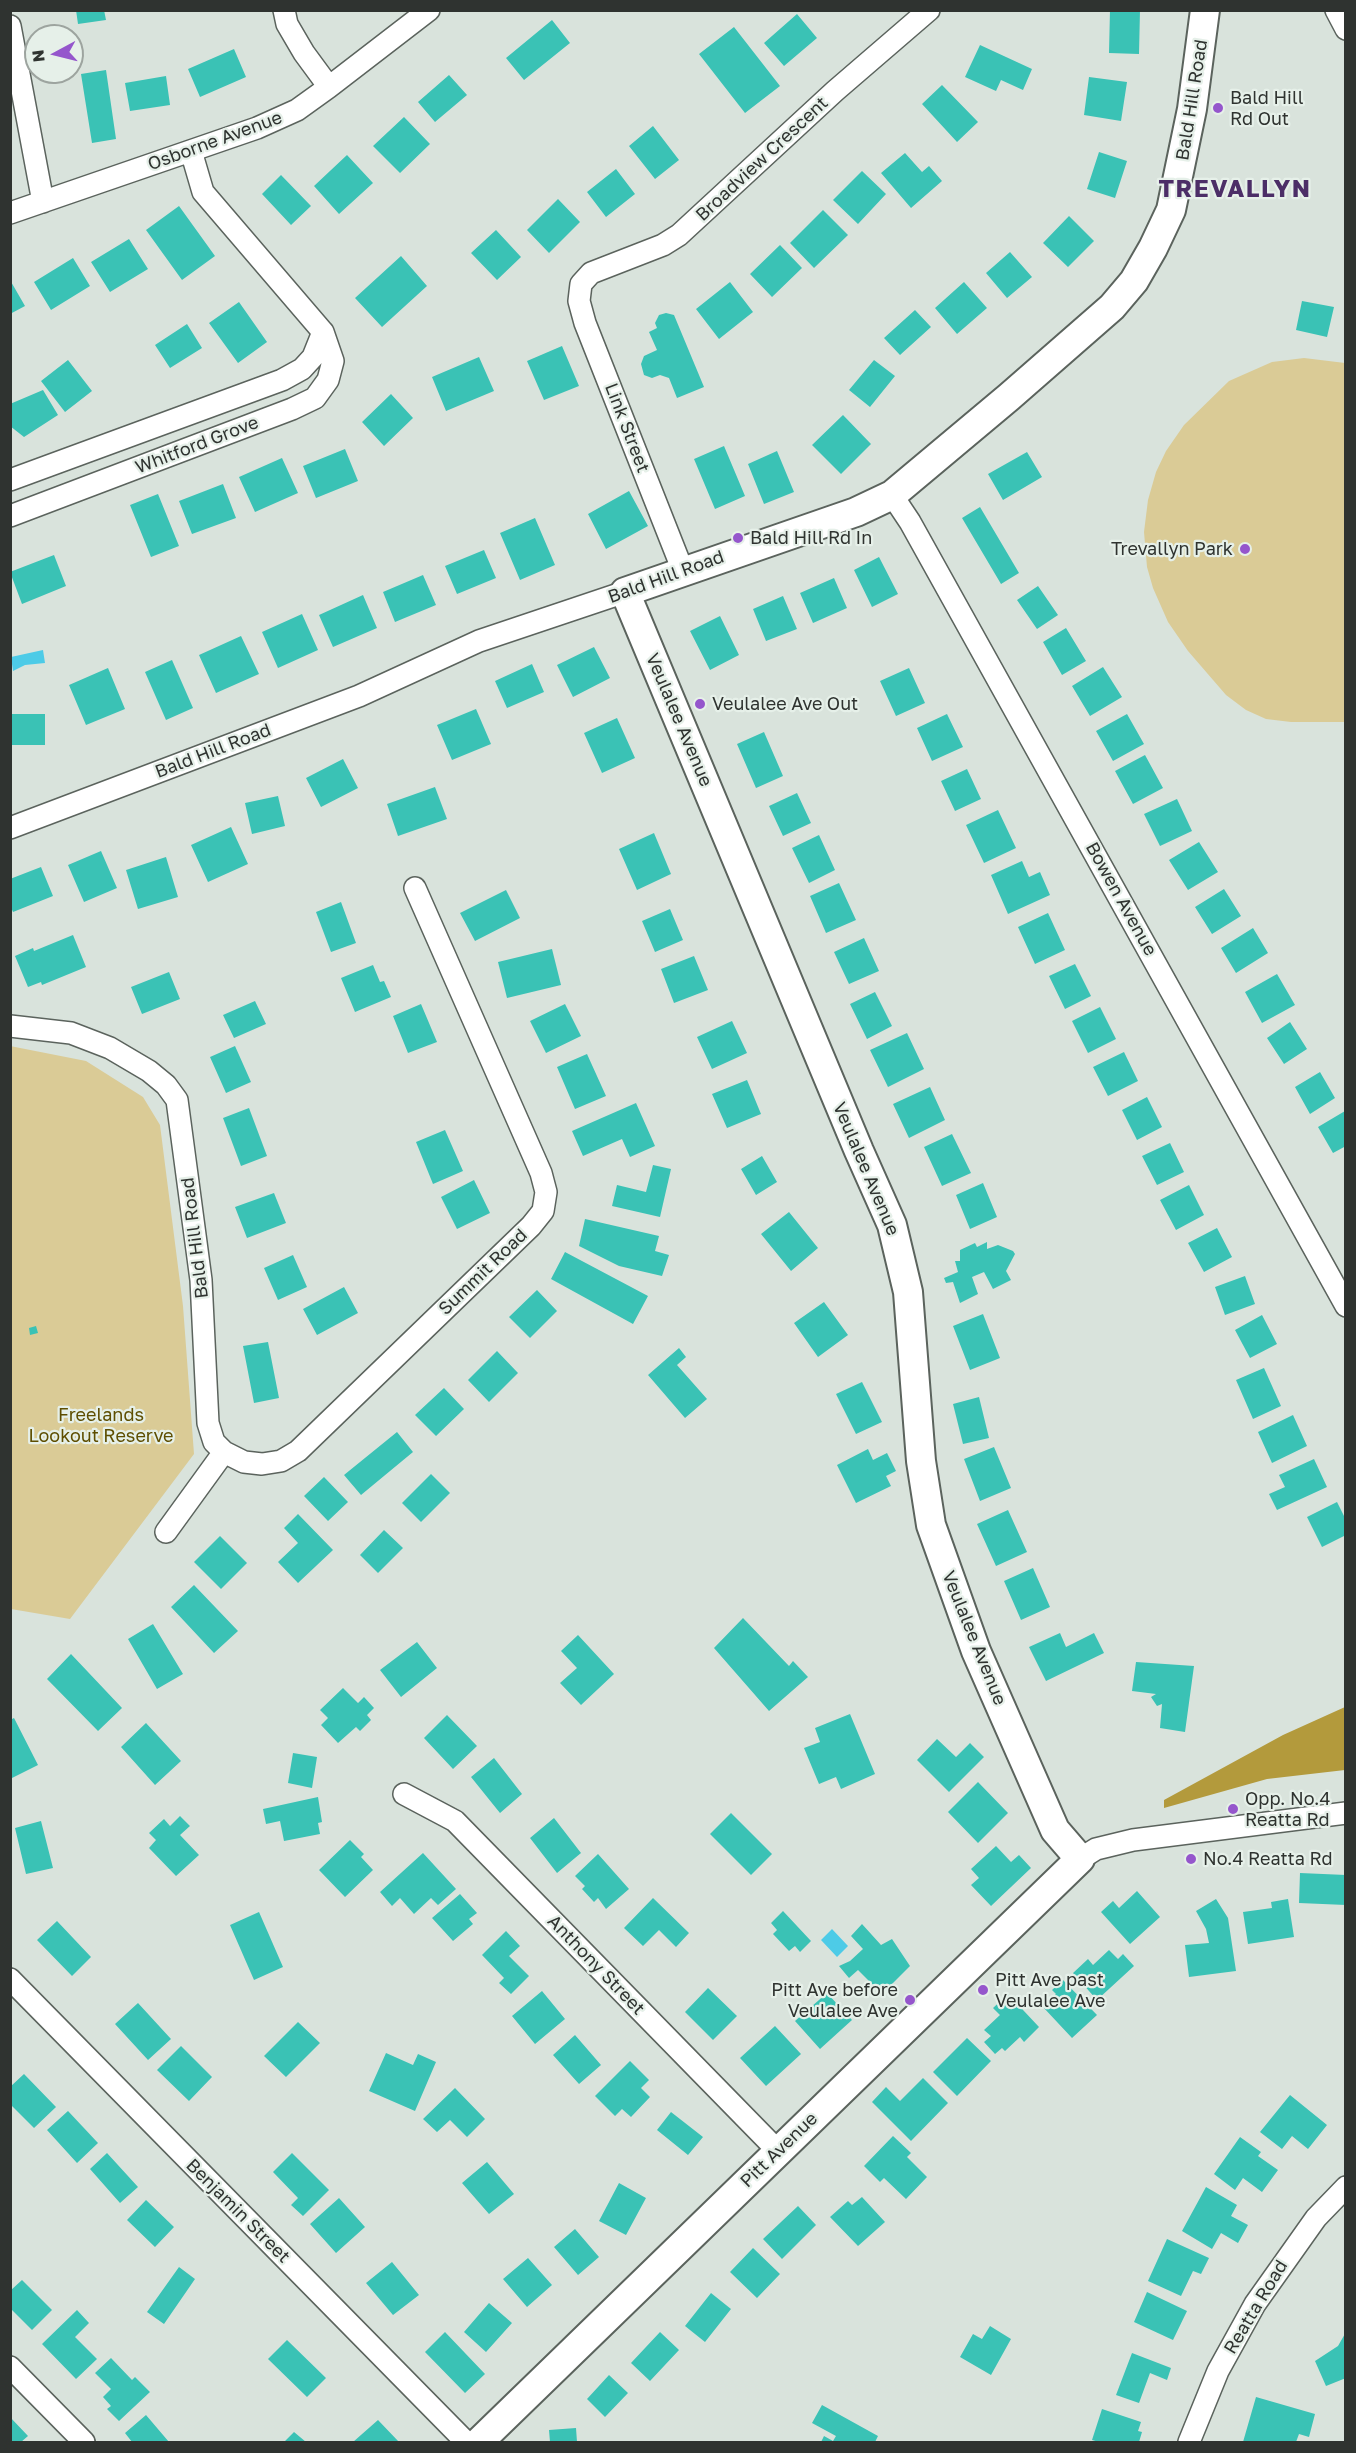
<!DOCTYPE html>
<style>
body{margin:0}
#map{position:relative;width:1356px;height:2453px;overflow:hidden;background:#d9e3dc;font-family:"Golos Text",sans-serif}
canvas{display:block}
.frame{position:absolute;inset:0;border:12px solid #2f3330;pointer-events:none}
.north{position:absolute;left:24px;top:24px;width:60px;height:60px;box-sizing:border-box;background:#e6f0e9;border:2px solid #9da49f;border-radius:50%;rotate:263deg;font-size:16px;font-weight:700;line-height:24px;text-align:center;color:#2f3330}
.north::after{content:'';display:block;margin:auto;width:21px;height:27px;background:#9556cc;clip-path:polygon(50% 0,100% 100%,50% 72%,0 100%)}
</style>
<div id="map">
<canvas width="1356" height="2453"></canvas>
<div class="frame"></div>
<div class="north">N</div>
</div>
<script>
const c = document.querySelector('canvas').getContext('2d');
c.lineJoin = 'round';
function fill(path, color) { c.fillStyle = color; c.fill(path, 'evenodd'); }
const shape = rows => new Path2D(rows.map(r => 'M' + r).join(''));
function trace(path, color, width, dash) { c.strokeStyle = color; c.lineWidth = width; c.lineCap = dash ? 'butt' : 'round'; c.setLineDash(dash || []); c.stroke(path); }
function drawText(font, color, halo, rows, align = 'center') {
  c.font = font + ' "Golos Text",sans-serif'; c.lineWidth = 4.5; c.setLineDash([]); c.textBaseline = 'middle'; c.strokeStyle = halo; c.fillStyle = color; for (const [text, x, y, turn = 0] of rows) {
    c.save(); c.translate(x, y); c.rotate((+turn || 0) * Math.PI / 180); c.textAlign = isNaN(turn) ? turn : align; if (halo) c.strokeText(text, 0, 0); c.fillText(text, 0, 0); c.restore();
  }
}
fill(shape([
 [1304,358,1345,363,1345,722,1291,722,1266,719,1246,710,1226,695,1188,651,1168,622,1153,588,1147,567,1144,532,1148,500,1156,472,1166,451,1184,425,1229,381,1272,362],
 [10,1046,86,1061,143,1097,160,1125,183,1306,194,1454,70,1619,11,1609]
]), '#dacb96');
fill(shape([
 [1345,1707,1345,1770,1267,1779,1164,1808,1164,1800,1283,1735]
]), '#b39a3c');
fill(shape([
 [43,650,45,663,25,665,13,671,11,657],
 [832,1929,848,1946,837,1957,821,1940]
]), '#4dcbe7');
fill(shape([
 [76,10,104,10,106,20,78,24],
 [1110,10,1140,10,1139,54,1109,53],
 [797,14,817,38,784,66,764,43],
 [552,20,570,43,524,80,506,58],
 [734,27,780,86,745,113,699,54],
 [980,45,1032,69,1023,90,1001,80,996,91,965,77],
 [234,49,246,77,200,97,188,69],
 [106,70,116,139,92,143,81,74],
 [449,75,467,95,435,122,418,102],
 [166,76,170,105,130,111,125,83],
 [1089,77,1127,82,1121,121,1084,115],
 [942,85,978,122,957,142,922,104],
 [404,117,430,144,400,173,373,146],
 [653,126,679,160,655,179,629,146],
 [1099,152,1127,161,1115,198,1087,189],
 [905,153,922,172,929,166,942,181,911,208,881,173],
 [347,155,373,183,339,214,314,186],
 [616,169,635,194,606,217,587,192],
 [862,171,886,194,858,224,833,200],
 [281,175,311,206,291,225,262,194],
 [558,199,580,222,549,253,527,230],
 [179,206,215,256,182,280,146,230],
 [823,210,848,235,814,268,790,243],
 [1069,216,1094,241,1068,267,1043,243],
 [496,230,521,257,497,280,471,253],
 [129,239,148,269,110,292,91,262],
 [780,245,802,268,772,297,750,274],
 [1010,252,1032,277,1007,298,986,273],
 [401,256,427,286,382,327,355,298],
 [73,258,90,286,51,310,34,282],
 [10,280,25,306,10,314],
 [730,282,753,312,719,339,696,309],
 [964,282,987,308,957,334,935,308],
 [1302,301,1334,307,1327,337,1296,330],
 [239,302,267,342,238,363,209,323],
 [915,310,931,327,900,355,884,338],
 [666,313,674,315,704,387,677,398,669,378,660,375,652,378,644,375,641,364,644,356,657,350,649,332,657,328,655,323,659,315],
 [187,324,202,348,170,368,155,345],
 [562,346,579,386,544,400,527,361],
 [479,357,494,391,446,411,432,377],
 [68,360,92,391,65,412,41,381],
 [874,360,895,376,870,407,849,390],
 [43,390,58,415,24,437,10,426,10,404],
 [391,394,413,418,384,446,362,422],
 [843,415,871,444,841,474,812,445],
 [724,446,745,496,715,509,694,459],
 [345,449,358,481,316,498,303,466],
 [777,451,794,492,764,504,748,464],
 [1027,452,1042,477,1003,500,988,474],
 [282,458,298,493,255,512,239,477],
 [223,484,236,518,192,534,179,501],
 [629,491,648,526,606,549,588,514],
 [158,494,179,546,151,557,130,505],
 [980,507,1019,573,1001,584,962,518],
 [535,518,555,565,520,580,500,533],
 [484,550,496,578,457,594,445,566],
 [54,555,66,586,22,604,10,572],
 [879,557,898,594,872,607,854,570],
 [423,575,436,605,395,622,383,592],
 [834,578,847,608,813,623,800,593],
 [1038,586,1058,615,1037,629,1017,600],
 [363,595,377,628,333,647,319,615],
 [783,596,797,629,766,641,753,609],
 [302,614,318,650,278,668,262,632],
 [720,616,739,655,710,670,690,631],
 [1066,628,1086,661,1062,675,1043,642],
 [241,636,259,674,216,693,199,655],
 [594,647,610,678,573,697,557,665],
 [172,660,193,708,166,720,145,672],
 [532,664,544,692,507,708,495,681],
 [1103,667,1122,697,1090,716,1072,686],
 [108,668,125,709,86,725,69,685],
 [909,668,925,703,896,716,880,681],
 [476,709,491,744,452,760,437,725],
 [10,714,45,714,45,745,10,745],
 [947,714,963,747,932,761,917,728],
 [1127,714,1144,744,1113,761,1096,731],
 [617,718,635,758,602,773,584,733],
 [764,732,783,776,756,788,737,744],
 [1145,755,1163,788,1133,804,1115,771],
 [343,759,358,788,321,807,306,778],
 [967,769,981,799,955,811,941,781],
 [435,787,447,819,398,836,387,804],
 [797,793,811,823,783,836,769,806],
 [278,796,285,826,252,834,245,803],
 [1177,799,1192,831,1160,846,1144,814],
 [998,810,1016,848,984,863,966,825],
 [231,827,248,864,208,882,191,845],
 [654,833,671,874,637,890,619,849],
 [819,835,835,870,809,883,792,848],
 [1199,842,1218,872,1188,890,1169,860],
 [101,851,117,888,84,902,68,865],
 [166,857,178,897,138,909,126,870],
 [1022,861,1029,877,1040,872,1050,895,1008,914,991,875],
 [41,867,53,896,13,912,10,905,10,879],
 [839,883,856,920,826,933,810,896],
 [1224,889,1241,916,1212,934,1195,907],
 [506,890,520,918,475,941,460,913],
 [341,902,356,943,331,952,316,912],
 [670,909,683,940,655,952,642,921],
 [1048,913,1065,950,1035,964,1018,927],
 [1253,928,1268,953,1236,973,1221,948],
 [73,935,86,967,42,985,41,982,28,987,15,956,33,948,34,951],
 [864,938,879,971,849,984,834,952],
 [552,949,561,985,507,998,498,962],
 [694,956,708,990,674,1003,661,969],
 [1075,964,1091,996,1065,1009,1049,976],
 [373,965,380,982,384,981,391,997,355,1012,341,978],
 [169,972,180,999,142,1014,131,987],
 [1277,974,1295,1005,1262,1023,1245,992],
 [875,992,892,1026,867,1039,850,1004],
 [255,1001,266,1024,234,1038,223,1015],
 [421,1004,437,1042,408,1053,393,1016],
 [565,1004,581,1036,546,1053,530,1021],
 [1100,1007,1116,1039,1088,1053,1072,1021],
 [732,1021,747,1053,712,1069,697,1037],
 [1290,1022,1307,1049,1284,1064,1267,1038],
 [907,1033,924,1069,888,1087,870,1050],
 [235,1046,251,1082,226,1093,210,1057],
 [1124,1052,1138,1081,1108,1096,1093,1067],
 [587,1054,606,1096,575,1109,557,1067],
 [1320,1072,1335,1098,1310,1114,1295,1087],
 [747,1080,761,1114,727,1128,712,1094],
 [930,1087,945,1120,909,1138,893,1104],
 [1147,1097,1162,1127,1137,1140,1122,1110],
 [636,1103,655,1146,630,1157,622,1139,583,1156,572,1131],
 [249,1108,267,1156,241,1166,223,1118],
 [1345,1111,1346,1146,1333,1153,1318,1127],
 [445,1130,463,1171,433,1184,416,1142],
 [952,1134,971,1173,942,1186,924,1147],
 [1170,1143,1184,1172,1157,1185,1142,1156],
 [762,1156,777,1182,756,1195,741,1169],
 [653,1165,671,1169,660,1217,612,1206,617,1185,646,1192],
 [474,1180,490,1213,457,1229,441,1197],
 [983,1183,997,1217,970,1229,956,1195],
 [1189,1185,1204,1215,1176,1230,1160,1200],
 [274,1193,286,1223,247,1238,235,1207],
 [789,1212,818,1248,791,1271,761,1234],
 [585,1219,659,1236,655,1251,669,1255,662,1276,619,1266,579,1246],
 [1217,1228,1232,1257,1204,1272,1188,1243],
 [987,1242,987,1249,998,1245,1013,1251,1015,1254,1006,1271,1011,1280,993,1289,984,1272,972,1277,978,1294,960,1303,953,1282,946,1283,944,1278,958,1272,955,1261,960,1261,960,1250,975,1243,977,1247],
 [565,1252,648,1296,633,1324,551,1279],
 [293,1255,307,1287,278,1300,264,1268],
 [1245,1276,1255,1304,1225,1315,1215,1287],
 [344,1287,358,1313,317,1335,303,1309],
 [537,1290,557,1311,530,1338,509,1317],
 [824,1302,848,1335,818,1357,794,1323],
 [983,1314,1000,1358,970,1370,953,1326],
 [1262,1315,1277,1344,1250,1358,1235,1330],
 [36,1326,38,1333,30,1335,29,1328],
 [268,1342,279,1398,254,1403,243,1346],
 [679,1348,686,1357,677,1365,707,1399,685,1418,648,1375],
 [497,1351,518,1373,489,1402,468,1380],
 [1264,1368,1281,1406,1253,1419,1236,1380],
 [862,1382,882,1422,856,1434,836,1394],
 [444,1388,464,1409,436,1436,415,1415],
 [979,1397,989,1438,963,1444,953,1404],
 [1293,1415,1307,1446,1272,1463,1258,1432],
 [397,1432,413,1452,361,1495,344,1475],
 [994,1447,1011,1488,980,1501,964,1459],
 [868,1449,873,1460,887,1453,896,1471,886,1476,891,1486,856,1503,837,1465],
 [1314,1459,1327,1487,1277,1510,1269,1494,1285,1487,1279,1475],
 [431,1474,450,1493,421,1522,402,1503],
 [324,1477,348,1502,328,1521,304,1496],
 [1337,1502,1346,1520,1346,1535,1322,1547,1307,1517],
 [1008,1510,1027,1552,996,1566,977,1524],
 [298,1514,333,1550,298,1583,278,1562,298,1543,284,1528],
 [384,1530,403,1548,378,1573,360,1555],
 [220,1536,247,1563,221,1589,194,1562],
 [1033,1568,1050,1607,1021,1620,1004,1581],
 [194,1585,238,1631,214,1653,171,1607],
 [743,1618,789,1666,793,1661,808,1677,769,1711,714,1648],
 [153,1624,183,1674,157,1689,128,1639],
 [1060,1633,1066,1647,1094,1633,1104,1653,1046,1681,1029,1647],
 [578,1635,614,1674,581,1705,560,1683,577,1668,561,1651],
 [417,1642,437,1668,401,1697,380,1670],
 [71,1654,122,1708,98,1731,47,1679],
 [1136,1662,1194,1666,1185,1732,1160,1728,1162,1704,1157,1706,1151,1697,1156,1694,1132,1691],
 [343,1688,358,1703,364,1697,374,1708,367,1715,371,1720,360,1731,356,1727,338,1743,321,1725,328,1718,320,1710],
 [850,1714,875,1774,841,1789,836,1777,819,1784,804,1748,820,1742,815,1728],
 [447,1715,477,1746,453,1769,424,1738],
 [14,1718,38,1765,10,1779,10,1720],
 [146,1723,181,1761,155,1785,121,1747],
 [937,1739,956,1757,970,1743,984,1757,949,1792,917,1760],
 [293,1753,317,1757,312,1788,288,1783],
 [494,1758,522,1794,500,1813,471,1777],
 [978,1782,1008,1813,978,1843,948,1812],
 [318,1797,322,1822,318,1823,320,1834,284,1841,280,1821,266,1824,263,1809],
 [731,1813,772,1854,751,1875,710,1834],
 [180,1816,190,1826,180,1835,199,1855,176,1876,149,1848,156,1840,149,1833,164,1819,170,1826],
 [554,1818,581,1853,557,1873,530,1838],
 [41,1821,53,1868,26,1874,15,1828],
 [350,1840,364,1854,361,1857,373,1870,345,1897,319,1870],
 [996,1846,1011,1862,1019,1855,1031,1868,991,1906,971,1885,979,1878,971,1869],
 [423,1853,456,1889,438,1905,431,1898,414,1914,400,1898,392,1906,380,1892],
 [598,1854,629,1889,606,1909,598,1898,594,1902,582,1889,585,1886,575,1876],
 [1300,1873,1346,1875,1346,1905,1299,1903],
 [1137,1891,1160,1917,1130,1944,1101,1912,1113,1901,1119,1908],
 [460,1894,477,1913,469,1919,473,1924,453,1941,432,1918],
 [653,1898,689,1933,676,1947,659,1930,643,1946,624,1928],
 [1216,1899,1228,1918,1236,1971,1189,1977,1185,1945,1209,1943,1206,1929,1196,1911],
 [1288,1899,1294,1937,1248,1944,1243,1912,1272,1908,1271,1902],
 [783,1911,811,1941,800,1952,795,1946,789,1951,773,1934,777,1930,771,1923],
 [259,1912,283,1967,254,1980,230,1925],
 [57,1921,91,1957,72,1976,37,1940],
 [862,1924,881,1945,892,1939,910,1966,882,1994,858,1970,849,1978,839,1966,850,1961,863,1949,851,1936],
 [506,1931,520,1946,509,1956,529,1976,511,1994,499,1983,504,1978,482,1955],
 [1109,1950,1118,1959,1123,1954,1134,1966,1097,2000,1073,1973,1088,1959,1093,1965],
 [1063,1980,1097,2015,1072,2038,1043,2007,1056,1994,1052,1990],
 [708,1988,737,2016,713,2040,685,2012],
 [542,1991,565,2019,535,2044,512,2016],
 [827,1993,852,2020,820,2049,795,2021],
 [1008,1994,1039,2027,1024,2042,1020,2037,1005,2051,1002,2048,995,2054,984,2042,991,2036,984,2030,1000,2015,993,2008],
 [138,2003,171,2039,148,2060,115,2024],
 [298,2022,320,2043,286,2077,264,2056],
 [775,2026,801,2054,766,2086,740,2058],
 [575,2035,601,2065,579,2084,553,2055],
 [967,2038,991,2061,957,2096,933,2072],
 [181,2046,212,2077,189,2101,157,2070],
 [386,2053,413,2065,418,2054,436,2062,415,2111,369,2091],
 [630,2061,649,2080,641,2088,650,2097,631,2117,622,2109,615,2116,595,2096],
 [24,2074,56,2107,34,2128,10,2104,10,2087],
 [923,2078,948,2103,911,2141,872,2102,886,2087,900,2101],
 [455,2088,485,2119,467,2137,450,2120,437,2132,423,2119],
 [1290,2095,1327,2125,1308,2149,1292,2136,1282,2149,1260,2132],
 [68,2111,98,2143,77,2163,47,2130],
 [671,2112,703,2137,688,2155,657,2130],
 [893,2136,911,2153,907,2157,927,2177,906,2199,884,2178,880,2182,864,2166],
 [1240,2137,1261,2152,1258,2156,1278,2170,1262,2192,1243,2178,1235,2190,1214,2174],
 [107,2153,138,2187,120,2203,90,2169],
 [292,2153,329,2190,303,2216,291,2205,298,2198,273,2172],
 [487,2162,514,2194,489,2214,462,2183],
 [619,2183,646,2198,626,2235,599,2221],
 [1206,2187,1237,2205,1231,2216,1248,2225,1238,2243,1221,2233,1212,2249,1182,2231],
 [862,2197,885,2222,858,2246,830,2217,848,2201,852,2205],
 [339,2198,365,2227,336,2253,310,2224],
 [146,2200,174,2227,155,2247,127,2220],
 [798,2206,816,2225,782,2259,763,2239],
 [575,2229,599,2257,578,2275,554,2247],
 [1167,2239,1209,2258,1201,2274,1193,2271,1181,2296,1148,2281],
 [753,2248,780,2274,757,2298,730,2272],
 [528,2258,552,2285,527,2307,503,2279],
 [392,2262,419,2295,393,2315,366,2283],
 [179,2267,195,2279,164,2324,147,2312],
 [22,2280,52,2310,32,2330,10,2308,10,2291],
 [1147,2292,1187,2311,1173,2340,1134,2322],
 [711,2293,731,2309,705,2342,685,2326],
 [489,2303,512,2323,486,2352,464,2332],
 [77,2310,89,2323,75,2337,97,2359,76,2379,42,2344],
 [990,2326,1011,2339,991,2375,960,2357,973,2334,982,2339],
 [445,2332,485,2374,465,2393,425,2352],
 [660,2332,679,2350,650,2381,631,2363],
 [1346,2332,1346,2378,1326,2386,1315,2361,1338,2346],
 [287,2340,326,2378,307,2397,268,2359],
 [1132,2353,1171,2368,1167,2380,1150,2373,1139,2403,1116,2395],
 [111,2358,132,2380,135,2377,150,2392,119,2421,107,2409,111,2406,103,2397,111,2389,95,2373],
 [609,2375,628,2393,605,2417,587,2399],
 [1256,2397,1315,2414,1309,2437,1299,2434,1296,2442,1243,2442],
 [822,2405,878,2436,875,2442,821,2442,824,2436,833,2441,836,2436,812,2423],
 [1102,2409,1141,2422,1138,2431,1142,2432,1139,2442,1099,2442,1092,2440],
 [146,2415,169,2442,132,2442,125,2433],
 [10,2417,28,2436,21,2442,10,2442],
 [378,2420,399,2442,353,2442],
 [576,2428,577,2442,550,2442,549,2430],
 [294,2432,306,2442,284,2442]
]), '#3ac2b5');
const street = shape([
 [1336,10,1346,29],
 [10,26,43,202],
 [329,87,429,10],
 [10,213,257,128,297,110,329,87,304,53,287,24,284,10],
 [10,480,282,380,302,369,313,357,323,332],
 [892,495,910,522,1346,1306],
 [10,516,292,409,315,398,328,380,333,361,323,332,203,192,191,151],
 [683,571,585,323,579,301,581,284,591,273,663,245,679,235,835,91,929,10],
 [10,828,359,696,479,641,625,592],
 [10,1026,71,1033,110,1048,149,1071,166,1085,177,1100,201,1280,208,1423,214,1442,224,1452],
 [166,1532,224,1452,244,1462,262,1464,281,1461,298,1451,531,1226,543,1211,546,1192,541,1173,415,888],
 [404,1794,455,1821,778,2151],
 [1080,1859,1096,1849,1133,1840,1346,1813],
 [10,1979,466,2442],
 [10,2367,84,2442],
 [1189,2442,1218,2371,1255,2304,1316,2218,1346,2187]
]);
const secondary = shape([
 [479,2442,1080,1859,1055,1830,976,1651,931,1525,921,1461,908,1292,892,1225,859,1151,625,592,856,512,892,495,1009,397,1112,307,1134,281,1153,248,1171,210,1192,109,1205,10]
]);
trace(street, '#5b635d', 24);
trace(secondary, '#5b635d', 32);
trace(street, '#fff', 21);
trace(secondary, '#fff', 28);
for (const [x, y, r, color] of [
 [1218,108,6,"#9556cc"],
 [738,538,6,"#9556cc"],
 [1245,549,6,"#9556cc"],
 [700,704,6,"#9556cc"],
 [1233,1809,6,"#9556cc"],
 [1191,1859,6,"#9556cc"],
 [983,1990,6,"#9556cc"],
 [910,2000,6,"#9556cc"]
]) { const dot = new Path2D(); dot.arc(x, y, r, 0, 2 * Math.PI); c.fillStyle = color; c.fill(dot); trace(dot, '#e6f0e9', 2); }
drawText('18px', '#2f3330', '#e6f0e9', [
 ["Bald Hill",1230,98],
 ["Rd Out",1230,119],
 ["Bald Hill Rd In",750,538],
 ["Trevallyn Park",1233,549,"right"],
 ["Veulalee Ave Out",712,704],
 ["Opp. No.4",1245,1799],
 ["Reatta Rd",1245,1820],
 ["No.4 Reatta Rd",1203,1859],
 ["Pitt Ave past",995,1980],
 ["Veulalee Ave",995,2001],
 ["Pitt Ave before",898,1990,"right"],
 ["Veulalee Ave",898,2011,"right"]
], 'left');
drawText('18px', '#2f3330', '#e6f0e9', [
 ["Bald Hill Road",1192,100,-81],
 ["Osborne Avenue",215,141,-20],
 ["Broadview Crescent",762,159,-43],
 ["Link Street",627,428,69],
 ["Whitford Grove",197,445,-21],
 ["Bald Hill Road",666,577,-20],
 ["Veulalee Avenue",679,720,67],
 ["Bald Hill Road",213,751,-21],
 ["Bowen Avenue",1121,899,61],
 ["Veulalee Avenue",866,1169,67],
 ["Bald Hill Road",195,1238,-97],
 ["Summit Road",483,1272,-44],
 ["Veulalee Avenue",974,1638,68],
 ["Anthony Street",596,1965,46],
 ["Pitt Avenue",779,2150,-44],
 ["Benjamin Street",238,2211,45],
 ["Reatta Road",1256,2307,-59]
]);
drawText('18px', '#5e4e00', '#e6f0e9', [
 ["Freelands",101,1415],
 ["Lookout Reserve",101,1436]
]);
c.letterSpacing = '1.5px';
drawText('bold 24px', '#4c2e67', '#e6f0e9', [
 ["TREVALLYN",1235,189]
]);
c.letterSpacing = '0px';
</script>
